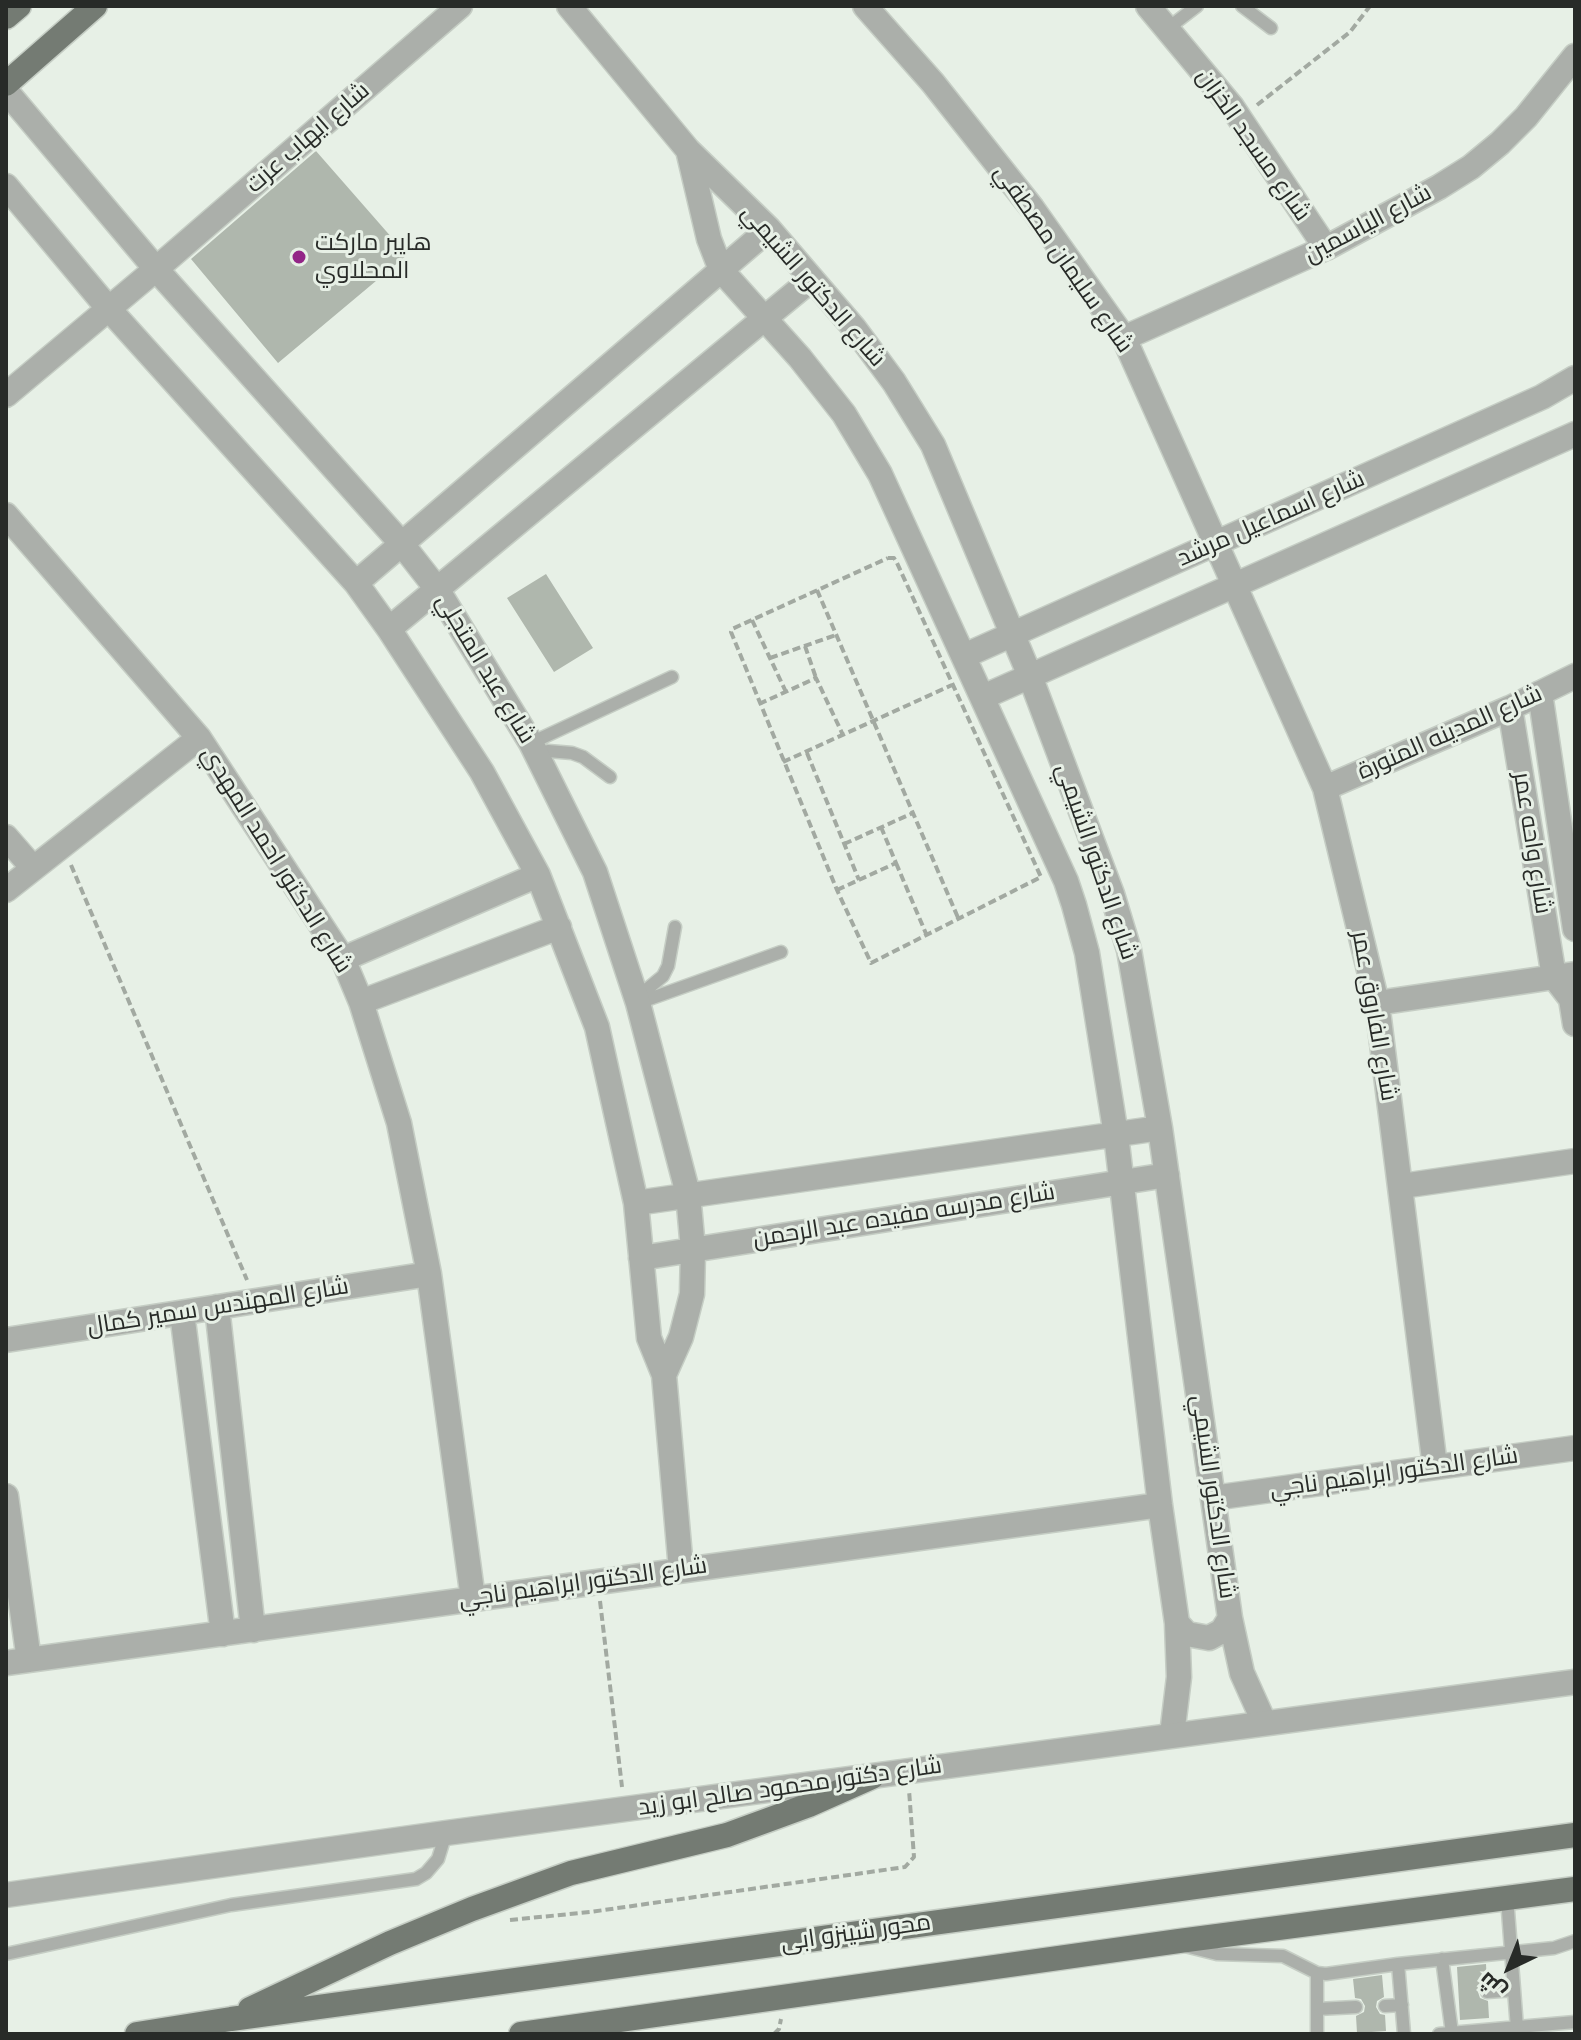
<!DOCTYPE html>
<meta charset="utf-8">
<style>
body{margin:0}
#map{position:relative;width:1581px;height:2040px;overflow:hidden;background:#e7f0e6;font-family:"Fira Sans",Cairo,sans-serif}
canvas{display:block}
.frame{position:absolute;inset:0;border:8px solid #282b28;pointer-events:none}
.north{position:absolute;left:1469px;top:1928px;width:80px;height:80px;-webkit-text-stroke:6px #e7f0e6;paint-order:stroke;rotate:223deg;font-size:22px;font-weight:700;line-height:32px;text-align:center;color:#282b28}
.north::after{content:'';display:block;margin:auto;width:28px;height:36px;background:#282b28;clip-path:polygon(50% 0,100% 100%,50% 72%,0 100%)}
</style>
<div id="map">
<canvas width="1581" height="2040"></canvas>
<div class="frame"></div>
<div class="north">ش</div>
</div>
<script>
const c = document.querySelector('canvas').getContext('2d');
c.lineJoin = 'round';
function fill(path, color) { c.fillStyle = color; c.fill(path, 'evenodd'); }
const shape = rows => new Path2D(rows.map(r => 'M' + r).join(''));
function trace(path, color, width, dash) { c.strokeStyle = color; c.lineWidth = width; c.lineCap = dash ? 'butt' : 'round'; c.setLineDash(dash || []); c.stroke(path); }
function drawText(font, color, halo, rows, align = 'center') {
  c.font = font + ' "Fira Sans",Cairo,sans-serif'; c.lineWidth = 6; c.setLineDash([]); c.textBaseline = 'middle'; c.strokeStyle = halo; c.fillStyle = color; for (const [text, x, y, turn = 0] of rows) {
    c.save(); c.translate(x, y); c.rotate((+turn || 0) * Math.PI / 180); c.textAlign = isNaN(turn) ? turn : align; if (halo) c.strokeText(text, 0, 0); c.fillText(text, 0, 0); c.restore();
  }
}
fill(shape([
 [316,151,407,255,278,363,191,259],
 [546,574,593,648,554,672,507,598],
 [1486,1964,1487,1983,1481,1985,1478,1992,1480,1998,1488,2001,1489,2018,1460,2020,1457,1967],
 [1382,1975,1384,1997,1377,2001,1376,2007,1380,2014,1385,2015,1386,2031,1357,2033,1356,2016,1364,2012,1365,2006,1361,1999,1355,1998,1353,1979]
]), '#afb7ad');
const service = shape([
 [1242,6,1271,28],
 [1167,29,1197,6],
 [531,743,672,677],
 [536,754,548,751,572,753,583,757,610,777],
 [636,994,646,990,663,976,668,966,675,927],
 [638,1003,781,952],
 [1507,1898,1517,2028],
 [1185,1946,1217,1954,1283,1956,1317,1973,1326,1974,1398,1964,1554,1948,1575,1941],
 [6,1954,231,1905,416,1879,426,1873,438,1859,446,1833],
 [1442,1959,1452,2033],
 [1398,1964,1404,2034],
 [1317,1973,1317,2034],
 [1487,1992,1514,1990],
 [1385,2006,1402,2005],
 [1317,2009,1356,2007],
 [1439,2034,1575,2022]
]);
const minor = shape([
 [569,6,688,150,769,229,854,328,894,382,933,445,1030,676,1112,894,1129,950,1160,1128,1230,1618,1242,1673,1264,1722],
 [865,6,933,83,1032,208,1124,338,1325,788,1377,1003,1435,1467],
 [1148,6,1232,107,1326,248],
 [6,91,156,269,401,543,437,589,531,743,595,872,638,1003,688,1194,693,1249,692,1294,681,1337,664,1375],
 [688,150,709,239,721,270,800,358,844,414,880,474,1066,881,1074,905,1087,953,1116,1135,1160,1505,1177,1623,1179,1677,1172,1735],
 [6,186,108,308,356,583,389,629,482,772,538,875,597,1027,636,1203,649,1338,664,1375,681,1569],
 [1124,338,1326,248,1439,187,1471,167,1500,143,1526,117,1575,56],
 [6,395,156,269,460,6],
 [6,515,199,738,343,959,361,1002,399,1123,429,1274,473,1599],
 [356,583,769,229],
 [389,629,812,279],
 [964,656,1542,397,1575,378],
 [1540,693,1575,929],
 [983,697,1575,434],
 [1510,708,1554,977,1571,999],
 [1325,788,1510,708,1575,676],
 [6,837,33,868],
 [6,890,199,738],
 [343,959,538,875],
 [1575,990,1571,999,1575,1024],
 [361,1002,559,927],
 [1377,1003,1575,974],
 [1402,1186,1575,1161],
 [636,1203,1160,1128],
 [641,1258,1167,1175],
 [217,1307,253,1630],
 [182,1313,223,1634],
 [6,1340,429,1274],
 [6,1496,29,1660],
 [1213,1498,1575,1448],
 [1177,1623,1187,1634,1209,1638,1222,1631,1230,1618],
 [6,1663,1160,1505]
]);
const tertiary = shape([
 [6,1895,446,1833,1575,1682]
]);
const primary = shape([
 [6,17,19,6],
 [6,84,95,6],
 [250,2009,390,1943,472,1909,571,1873,727,1835,809,1805,872,1777],
 [137,2034,231,2019,1575,1835],
 [521,2034,1179,1941,1575,1889]
]);
trace(service, '#c5cdc4', 15);
trace(minor, '#c5cdc4', 27);
trace(tertiary, '#c5cdc4', 27);
trace(primary, '#c5cdc4', 27);
trace(shape([
 [1257,105,1350,32,1370,6],
 [888,558,894,558,897,563,1041,877,871,963,837,890,731,632,732,629,888,558],
 [817,590,959,920],
 [752,620,786,692],
 [805,646,816,678],
 [770,658,836,635],
 [759,704,816,678,843,735],
 [807,753,859,880],
 [783,762,952,685],
 [844,844,913,813],
 [896,863,927,936],
 [71,865,247,1280],
 [837,890,896,863,881,827],
 [600,1601,622,1787],
 [510,1920,590,1912,905,1867,914,1857,909,1790],
 [774,2034,779,2029,781,2019]
]), '#a2a9a1', 4, [8, 4]);
trace(service, '#abafaa', 12);
trace(minor, '#abafaa', 24);
trace(tertiary, '#abafaa', 24);
trace(primary, '#747b73', 24);
for (const [x, y, r, color] of [
 [299,257,8,"#932587"]
]) { const dot = new Path2D(); dot.arc(x, y, r, 0, 2 * Math.PI); c.fillStyle = color; c.fill(dot); trace(dot, '#e7f0e6', 3); }
drawText('24px', '#282b28', '#e7f0e6', [
 ["شارع ايهاب عزت",308,138,-41],
 ["شارع مسجد الخزان",1253,145,55],
 ["شارع الياسمين",1368,224,-28],
 ["شارع سليمان مصطفي",1063,259,55],
 ["شارع الدكتور الشيمي",813,286,49],
 ["شارع اسماعيل مرشد",1271,519,-24],
 ["شارع عبد المتجلي",485,669,59],
 ["شارع المدينه المنورة",1450,733,-24],
 ["شارع واحه عمر",1532,843,81],
 ["شارع الدكتور احمد المهدي",276,860,58],
 ["شارع الدكتور الشيمي",1096,862,71],
 ["شارع الفاروق عمر",1374,1016,80],
 ["شارع مدرسه مفيده عبد الرحمن",904,1216,-9],
 ["شارع المهندس سمير كمال",218,1307,-9],
 ["شارع الدكتور ابراهيم ناجي",1394,1473,-8],
 ["شارع الدكتور الشيمي",1213,1497,82],
 ["شارع الدكتور ابراهيم ناجي",583,1583,-8],
 ["شارع دكتور محمود صالح ابو زيد",790,1787,-8],
 ["محور شينزو ابى",856,1933,-8]
]);
drawText('24px', '#282b28', '#e7f0e6', [
 ["هايبر ماركت",315,243],
 ["المحلاوي",315,271]
], 'left');
</script>
